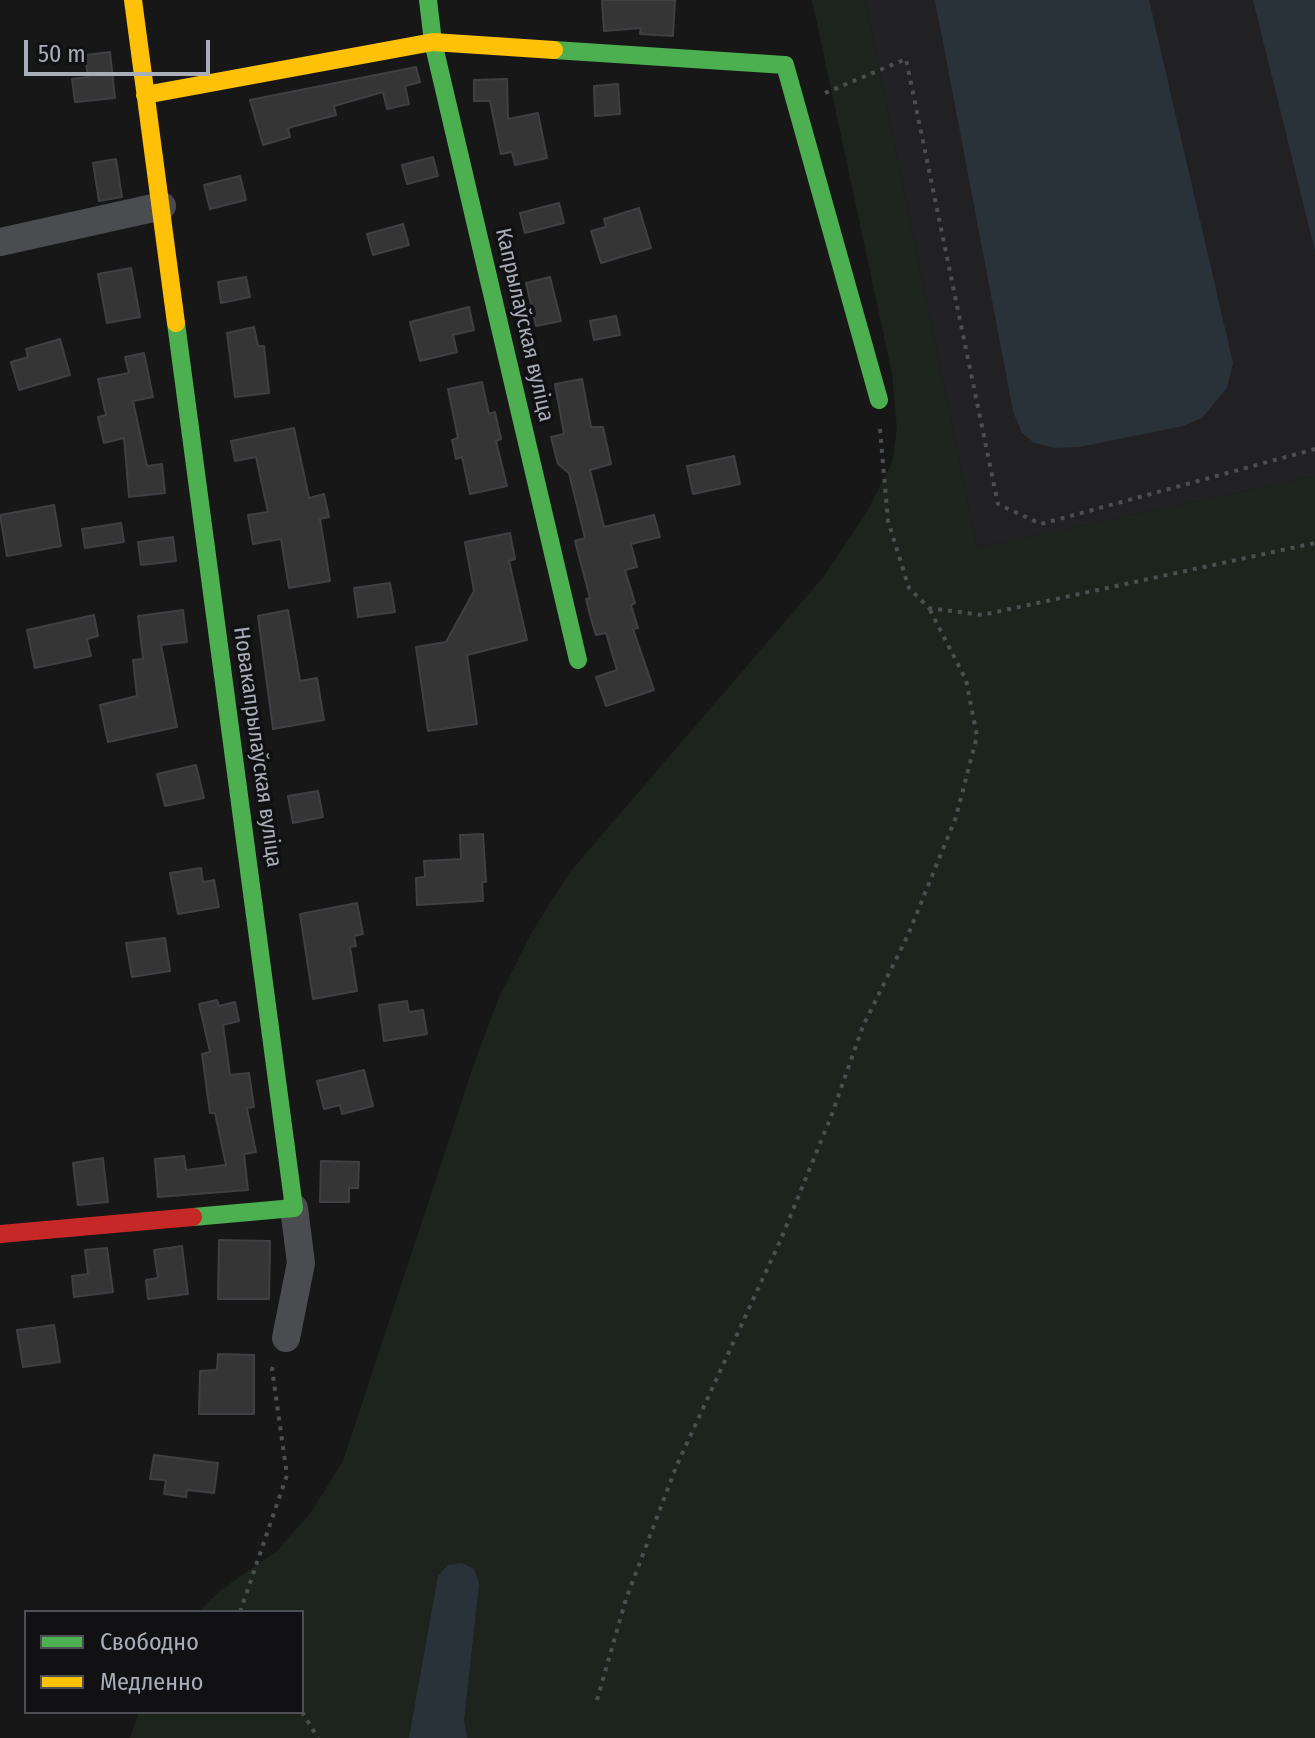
<!DOCTYPE html>
<meta charset="utf-8">
<style>
body{margin:0}
#map{position:relative;width:1315px;height:1738px;overflow:hidden;background:#171717;font-family:"Fira Sans Condensed",sans-serif}
canvas{display:block}
.legend{position:absolute;left:24px;top:1610px;width:280px;height:104px;box-sizing:border-box;background:#111113;border:2px solid #4d4f55;margin:0;padding:10px 14px;list-style:none;font-size:24px;color:#a8adb8}
.legend li{display:flex;align-items:center;gap:16px;height:40px}
.legend b{width:40px;border:2px solid #4d4f55}
.scale{position:absolute;left:24px;top:40px;width:186px;height:36px;box-sizing:border-box;border:4px solid #a8adb8;border-top:0;padding-left:10px;font-size:24px;line-height:28px;white-space:nowrap;color:#a8adb8;-webkit-text-stroke:6px #111113;paint-order:stroke}
</style>
<div id="map">
<canvas width="1315" height="1738"></canvas>
<ul class="legend">
<li><b style="height:10px;background:#4caf50"></b>Свободно</li>
<li><b style="height:10px;background:#ffc107"></b>Медленно</li>
</ul>
<div class="scale">50 m</div>
</div>
<script>
const c = document.querySelector('canvas').getContext('2d');
c.lineJoin = 'round';
function fill(path, color) { c.fillStyle = color; c.fill(path, 'evenodd'); }
const shape = rows => new Path2D(rows.map(r => 'M' + r).join(''));
function trace(path, color, width, dash) { c.strokeStyle = color; c.lineWidth = width; c.lineCap = dash ? 'butt' : 'round'; c.setLineDash(dash || []); c.stroke(path); }
function drawText(font, color, halo, rows, align = 'center') {
  c.font = font + ' "Fira Sans Condensed",sans-serif'; c.lineWidth = 7; c.setLineDash([]); c.textBaseline = 'middle'; c.strokeStyle = halo; c.fillStyle = color; for (const [text, x, y, turn = 0] of rows) {
    c.save(); c.translate(x, y); c.rotate((+turn || 0) * Math.PI / 180); c.textAlign = isNaN(turn) ? turn : align; if (halo) c.strokeText(text, 0, 0); c.fillText(text, 0, 0); c.restore();
  }
}
fill(shape([
 [865,0,1315,0,1315,476,977,548]
]), '#212123');
fill(shape([
 [812,0,865,0,977,548,1315,476,1315,1738,130,1738,139,1712,302,1712,302,1612,198,1612,221,1590,278,1550,311,1512,343,1461,474,1064,499,997,532,932,570,872,825,575,865,515,892,463,897,428,892,374]
]), '#1d241e');
fill(shape([
 [935,0,1149,0,1233,363,1227,388,1202,418,1183,426,1079,447,1055,448,1034,443,1022,433,1013,411],
 [1253,0,1315,0,1315,251],
 [462,1563,474,1569,479,1584,464,1720,467,1738,409,1738,438,1576,448,1565]
]), '#2a3239');
const building = shape([
 [602,0,675,0,673,36,640,34,641,28,604,31,602,0],
 [110,52,115,98,75,102,72,79,88,77,85,55,110,52],
 [416,67,420,82,405,86,409,104,387,109,383,92,334,106,336,115,288,128,290,137,263,145,250,100,416,67],
 [507,79,508,119,538,113,547,158,515,165,512,152,501,154,490,101,474,101,474,80,507,79],
 [618,84,620,114,595,116,594,86,618,84],
 [433,157,438,176,407,184,402,165,433,157],
 [116,159,122,197,99,201,93,163,116,159],
 [240,176,246,200,210,209,204,185,240,176],
 [559,203,564,223,525,233,520,213,559,203],
 [639,208,651,248,601,263,591,231,606,227,604,219,639,208],
 [403,224,409,245,373,255,367,234,403,224],
 [131,268,140,317,107,323,98,274,131,268],
 [246,277,250,297,221,303,218,282,246,277],
 [550,277,561,321,536,326,526,283,550,277],
 [469,307,474,330,453,335,457,352,420,361,410,322,469,307],
 [616,316,620,335,594,340,590,321,616,316],
 [254,327,258,346,264,346,269,393,235,397,227,333,254,327],
 [60,339,70,375,19,390,11,362,28,357,26,349,60,339],
 [144,353,153,397,133,401,147,466,162,464,165,493,129,497,124,438,104,443,98,417,106,415,98,379,129,373,125,357,144,353],
 [582,379,591,427,603,427,611,464,590,470,604,527,654,515,660,537,631,544,637,567,625,570,635,603,631,605,638,628,633,629,654,690,606,706,596,677,617,670,606,633,596,635,591,619,586,599,590,598,575,541,585,538,569,473,558,464,551,437,564,434,555,384,582,379],
 [482,382,489,414,495,412,501,439,496,441,507,486,470,494,462,457,456,459,452,440,458,438,448,389,482,382],
 [294,428,309,498,324,494,329,517,320,519,330,581,289,588,281,539,253,544,248,515,268,512,256,457,235,461,231,441,294,428],
 [734,456,740,484,693,494,687,466,734,456],
 [54,505,61,546,7,556,0,515,54,505],
 [121,523,124,542,85,548,82,529,121,523],
 [510,533,515,559,509,561,527,640,467,655,477,724,428,731,416,647,446,642,474,591,465,542,510,533],
 [173,537,176,561,141,565,138,542,173,537],
 [390,583,395,612,358,617,354,588,390,583],
 [183,610,187,642,161,645,177,727,108,742,100,705,137,696,133,660,143,659,138,616,183,610],
 [288,610,300,681,317,678,324,720,273,729,258,616,288,610],
 [94,615,98,636,87,639,91,656,35,668,27,630,94,615],
 [196,765,204,798,165,806,157,774,196,765],
 [318,791,323,817,293,823,288,796,318,791],
 [483,834,486,882,482,882,483,901,417,905,416,878,425,877,424,861,461,859,460,835,483,834],
 [201,868,203,882,214,880,219,907,178,914,170,873,201,868],
 [357,903,363,934,354,936,356,946,350,947,357,991,313,999,300,914,357,903],
 [165,938,170,971,132,977,126,943,165,938],
 [217,1000,219,1006,235,1002,239,1021,223,1025,230,1075,249,1073,254,1107,247,1108,256,1152,244,1154,248,1190,158,1197,155,1159,184,1156,186,1170,226,1165,215,1113,210,1113,202,1054,210,1052,199,1004,217,1000],
 [407,1001,409,1012,423,1010,427,1034,384,1041,379,1005,407,1001],
 [364,1070,373,1106,342,1114,340,1105,324,1109,317,1081,364,1070],
 [103,1158,108,1202,78,1205,73,1163,103,1158],
 [321,1161,359,1162,358,1188,349,1188,349,1202,320,1202,321,1161],
 [219,1240,270,1241,269,1299,218,1299,219,1240],
 [182,1246,188,1294,148,1299,146,1280,158,1278,154,1250,182,1246],
 [107,1248,113,1292,74,1297,72,1276,88,1274,85,1250,107,1248],
 [54,1325,60,1362,23,1367,17,1330,54,1325],
 [218,1354,254,1355,254,1414,199,1414,200,1371,217,1370,218,1354],
 [154,1455,218,1463,214,1493,187,1490,186,1497,164,1494,166,1480,150,1479,154,1455]
]);
fill(building, '#353536');
trace(building, '#3f4043', 2);
trace(shape([
 [825,93,906,59,998,504,1041,524,1315,449],
 [880,429,888,521,909,588,929,608,982,615,1315,543],
 [240,1612,287,1475,272,1369,275,1362],
 [597,1700,626,1599,676,1467,781,1239,832,1114,863,1026,908,935,956,817,977,736,966,680,929,608],
 [302,1712,318,1738]
]), '#4d4e52', 4, [4, 6]);
trace(shape([
 [0,242,162,206],
 [286,1338,301,1263,294,1208]
]), '#4b4c50', 28);
trace(shape([
 [428,0,433,42,578,660],
 [554,50,785,65,879,400],
 [176,323,294,1208,193,1217]
]), '#4caf50', 18);
trace(shape([
 [133,0,176,323],
 [145,95,433,42,554,50]
]), '#ffc107', 18);
trace(shape([
 [0,1234,193,1217]
]), '#c62828', 18);
drawText('22px', '#a8adb8', '#111113', [
 ["Капрылаўская вуліца",524,325,77],
 ["Новакапрылаўская вуліца",257,747,82]
]);
</script>
